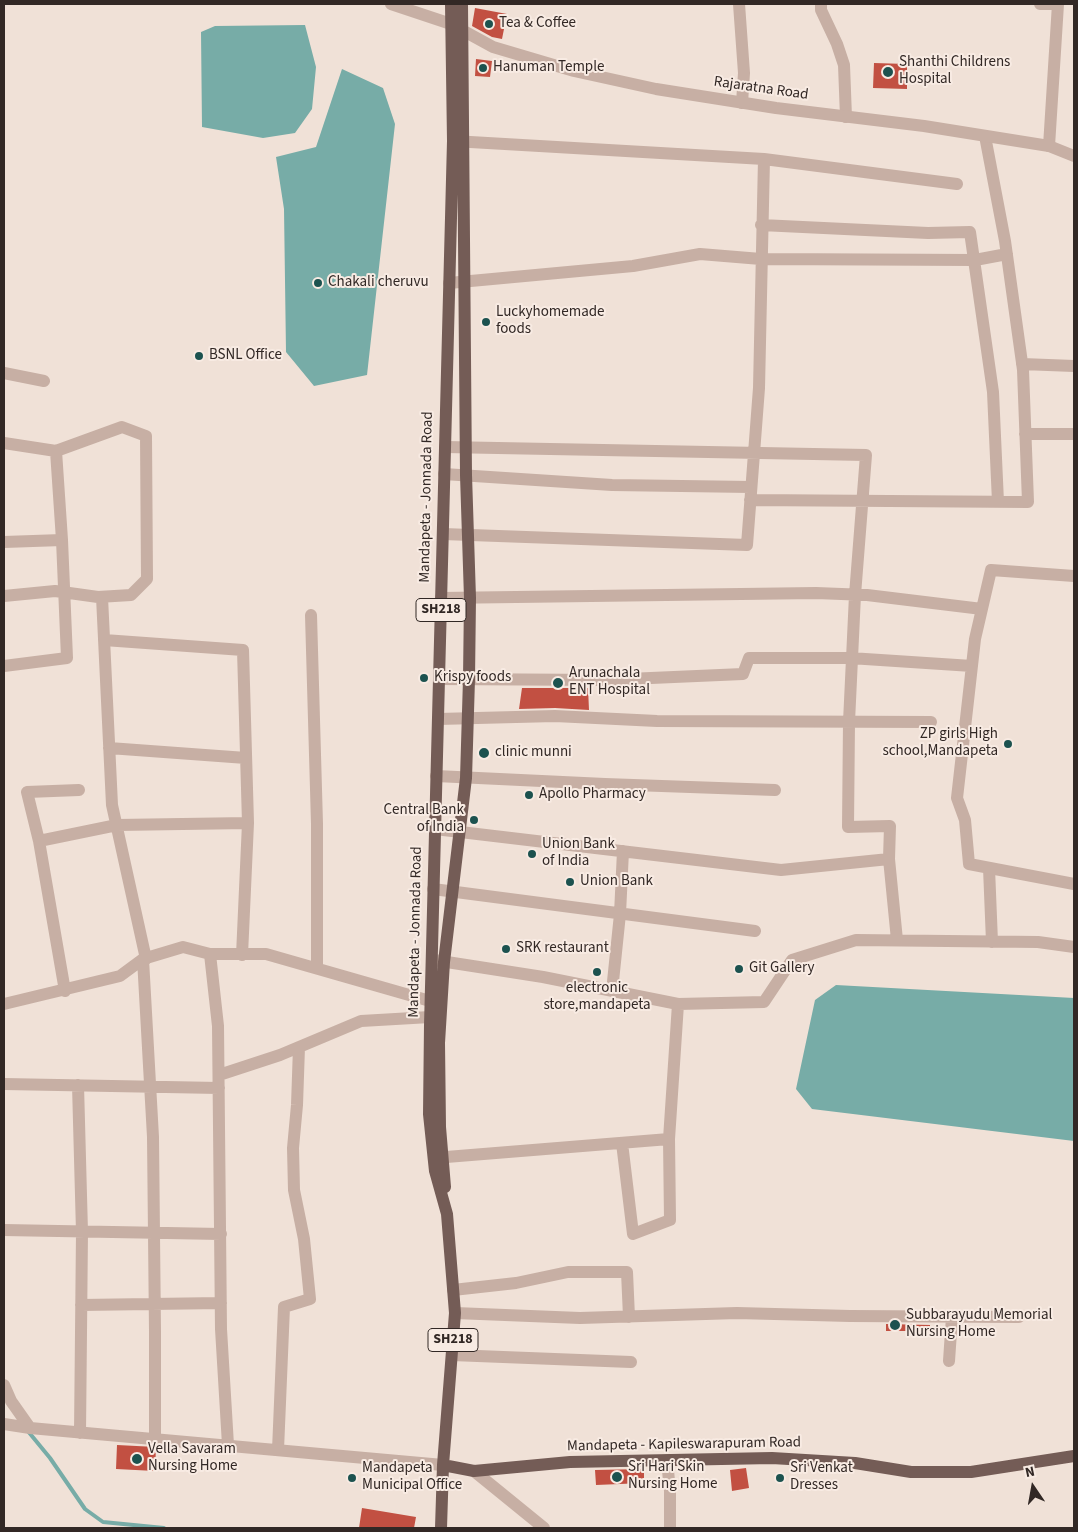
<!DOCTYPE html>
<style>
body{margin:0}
#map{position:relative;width:1078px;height:1532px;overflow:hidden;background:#f0e1d7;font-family:"Source Sans 3",sans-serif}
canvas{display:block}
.frame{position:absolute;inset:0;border:5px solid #322825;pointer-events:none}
.north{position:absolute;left:1008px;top:1462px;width:50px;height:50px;-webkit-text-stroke:4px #f8ebe3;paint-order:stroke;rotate:348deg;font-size:14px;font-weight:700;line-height:20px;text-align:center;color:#322825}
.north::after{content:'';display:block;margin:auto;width:18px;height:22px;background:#322825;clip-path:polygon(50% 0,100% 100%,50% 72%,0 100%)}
</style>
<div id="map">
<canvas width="1078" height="1532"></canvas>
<div class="frame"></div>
<div class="north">N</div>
</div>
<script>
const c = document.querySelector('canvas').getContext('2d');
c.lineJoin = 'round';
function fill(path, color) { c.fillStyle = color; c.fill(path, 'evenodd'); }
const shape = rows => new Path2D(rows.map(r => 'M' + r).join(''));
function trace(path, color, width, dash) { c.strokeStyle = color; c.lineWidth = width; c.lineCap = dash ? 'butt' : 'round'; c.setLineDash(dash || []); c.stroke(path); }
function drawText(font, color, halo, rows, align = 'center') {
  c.font = font + ' "Source Sans 3",sans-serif'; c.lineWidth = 4; c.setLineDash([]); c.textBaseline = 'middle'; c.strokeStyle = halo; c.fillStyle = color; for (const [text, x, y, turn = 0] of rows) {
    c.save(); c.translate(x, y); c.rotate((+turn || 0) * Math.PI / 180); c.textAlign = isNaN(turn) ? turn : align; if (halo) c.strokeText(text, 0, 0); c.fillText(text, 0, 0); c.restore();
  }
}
fill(shape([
 [305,25,316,67,312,109,295,133,263,138,202,127,201,32,215,26],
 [342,69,383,88,395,124,367,375,314,386,286,352,284,209,276,157,316,147],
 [836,985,1074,998,1074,1141,812,1109,796,1089,815,1000]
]), '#77aca7');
trace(shape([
 [27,1430,50,1458,85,1509,103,1522,164,1528]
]), '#77aca7', 4);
fill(shape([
 [475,8,507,14,502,39,492,37,472,26],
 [476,59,492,61,490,77,475,76],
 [874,63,907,64,907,89,873,88],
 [522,688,588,688,589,710,555,708,519,709],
 [886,1324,930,1325,930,1331,886,1331],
 [117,1445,156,1447,155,1471,116,1469],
 [746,1468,749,1488,732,1491,730,1470],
 [644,1469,644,1483,596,1485,595,1470],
 [362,1508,416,1517,414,1528,359,1528]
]), '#c25042');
trace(shape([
 [739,4,744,73,742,103],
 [821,4,821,10,837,44,844,65,846,117],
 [1040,4,1058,4],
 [1049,146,1058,4],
 [764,159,957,184],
 [761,225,928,233,970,232,993,392,998,502],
 [449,283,633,266,700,254,761,259,975,260,1007,254],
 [1022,364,1074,366],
 [4,373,44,381],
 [1025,434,1074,434],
 [4,443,56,451,122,427,146,436,147,579,131,595,98,597,55,591,4,596],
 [445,447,866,455,855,595,849,722,848,827,890,826,889,859],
 [444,474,612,485,751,487],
 [750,500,1028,502,1023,370,1005,241,985,136],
 [443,534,747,545,759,388,764,159,453,141],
 [4,542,62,540,56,451],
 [1074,576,991,570,975,639,957,798,965,820,969,864,1074,884],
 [102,597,112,805,146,959],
 [441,598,816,593,867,595,982,609],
 [311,615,317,824,317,968],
 [104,640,243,650,248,823],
 [4,666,67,658,62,540],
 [439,679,605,680,743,674,749,658,850,658,972,666],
 [438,719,555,716,657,721,931,722],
 [109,748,246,758],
 [436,776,605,784,775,790],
 [435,829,781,870,889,859,897,940],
 [39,841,27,792,79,790],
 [989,868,992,942],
 [433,889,755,931],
 [210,954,218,1026,221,1329,228,1445],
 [143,959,153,1137,155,1332,155,1439],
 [65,991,39,841,117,825,248,823,242,955],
 [612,991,620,914,623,851],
 [4,1004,120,976,143,959,183,947,210,954,266,954,430,1001],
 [678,1004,764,1002,792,960,856,940,1038,942,1074,947],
 [219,1075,280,1055,361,1021,430,1017],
 [4,1084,219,1088],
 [78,1085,82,1232,80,1433],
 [622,1143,633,1234,670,1220,669,1139],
 [434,1158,669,1139,678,1004,543,977,434,960],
 [4,1230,221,1234],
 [453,1290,516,1283,568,1272,627,1272,629,1317],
 [81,1305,221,1303],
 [455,1313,580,1318,737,1313,850,1316,1019,1317],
 [452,1355,631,1362],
 [949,1361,952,1317],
 [4,1385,11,1401,30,1428],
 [4,1424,30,1428,443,1465],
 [278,1450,284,1307,310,1299,304,1239,294,1190,293,1148,297,1105,299,1047],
 [667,1460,670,1491,670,1528],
 [474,1471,544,1528]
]), '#c7afa4', 12);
trace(shape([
 [391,4,451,24,493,47,574,71,656,89,776,108,924,126,1049,146,1074,156]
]), '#c7afa4', 12);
trace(shape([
 [445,1187,440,1127,439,1043,444,962,466,778,469,679,470,598,466,475,462,4],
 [443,1465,474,1471,570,1462,772,1458,855,1463,911,1472,971,1472,1074,1456],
 [441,1528,443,1465,455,1313,447,1214,435,1171,429,1114,430,1025,453,141,451,4]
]), '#745c56', 12);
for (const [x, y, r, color] of [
 [489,24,5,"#1c524f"],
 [483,68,5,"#1c524f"],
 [888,72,6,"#1c524f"],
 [318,283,5,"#1c524f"],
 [486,322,5,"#1c524f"],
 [199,356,5,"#1c524f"],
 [424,678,5,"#1c524f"],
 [558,683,6,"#1c524f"],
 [1008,744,5,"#1c524f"],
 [484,753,6,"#1c524f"],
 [529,795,5,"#1c524f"],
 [474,820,5,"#1c524f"],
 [532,854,5,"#1c524f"],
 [570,882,5,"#1c524f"],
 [506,949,5,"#1c524f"],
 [739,969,5,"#1c524f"],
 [597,972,5,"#1c524f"],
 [895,1325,6,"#1c524f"],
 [137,1459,6,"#1c524f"],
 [617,1477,6,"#1c524f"],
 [352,1478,5,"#1c524f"],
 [780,1478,5,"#1c524f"]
]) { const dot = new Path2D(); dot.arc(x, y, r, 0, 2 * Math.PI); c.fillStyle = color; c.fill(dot); trace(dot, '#f8ebe3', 2); }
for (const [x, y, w] of [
 [441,610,50],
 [453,1340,50]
]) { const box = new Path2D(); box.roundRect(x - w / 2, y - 11.5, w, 23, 4); c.fillStyle = '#f8ebe3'; c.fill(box); trace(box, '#322825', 1); }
drawText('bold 14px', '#322825', null, [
 ["SH218",441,610],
 ["SH218",453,1340]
]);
drawText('15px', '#322825', '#f8ebe3', [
 ["Tea & Coffee",499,24],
 ["Shanthi Childrens",899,63],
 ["Hospital",899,80],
 ["Hanuman Temple",493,68],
 ["Chakali cheruvu",328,283],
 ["Luckyhomemade",496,313],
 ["foods",496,330],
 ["BSNL Office",209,356],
 ["Arunachala",569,674],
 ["ENT Hospital",569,691],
 ["Krispy foods",434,678],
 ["ZP girls High",998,735,"right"],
 ["school,Mandapeta",998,752,"right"],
 ["clinic munni",495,753],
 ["Apollo Pharmacy",539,795],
 ["Central Bank",464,811,"right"],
 ["of India",464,828,"right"],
 ["Union Bank",542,845],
 ["of India",542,862],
 ["Union Bank",580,882],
 ["SRK restaurant",516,949],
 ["Git Gallery",749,969],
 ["electronic",597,989,"center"],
 ["store,mandapeta",597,1006,"center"],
 ["Subbarayudu Memorial",906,1316],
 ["Nursing Home",906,1333],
 ["Vella Savaram",148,1450],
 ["Nursing Home",148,1467],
 ["Sri Hari Skin",628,1468],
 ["Nursing Home",628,1485],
 ["Mandapeta",362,1469],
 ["Municipal Office",362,1486],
 ["Sri Venkat",790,1469],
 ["Dresses",790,1486]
], 'left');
drawText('15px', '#322825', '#f8ebe3', [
 ["Rajaratna Road",761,89,8],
 ["Mandapeta - Jonnada Road",427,497,-89],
 ["Mandapeta - Jonnada Road",416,932,-89],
 ["Mandapeta - Kapileswarapuram Road",684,1445,-1]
]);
</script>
